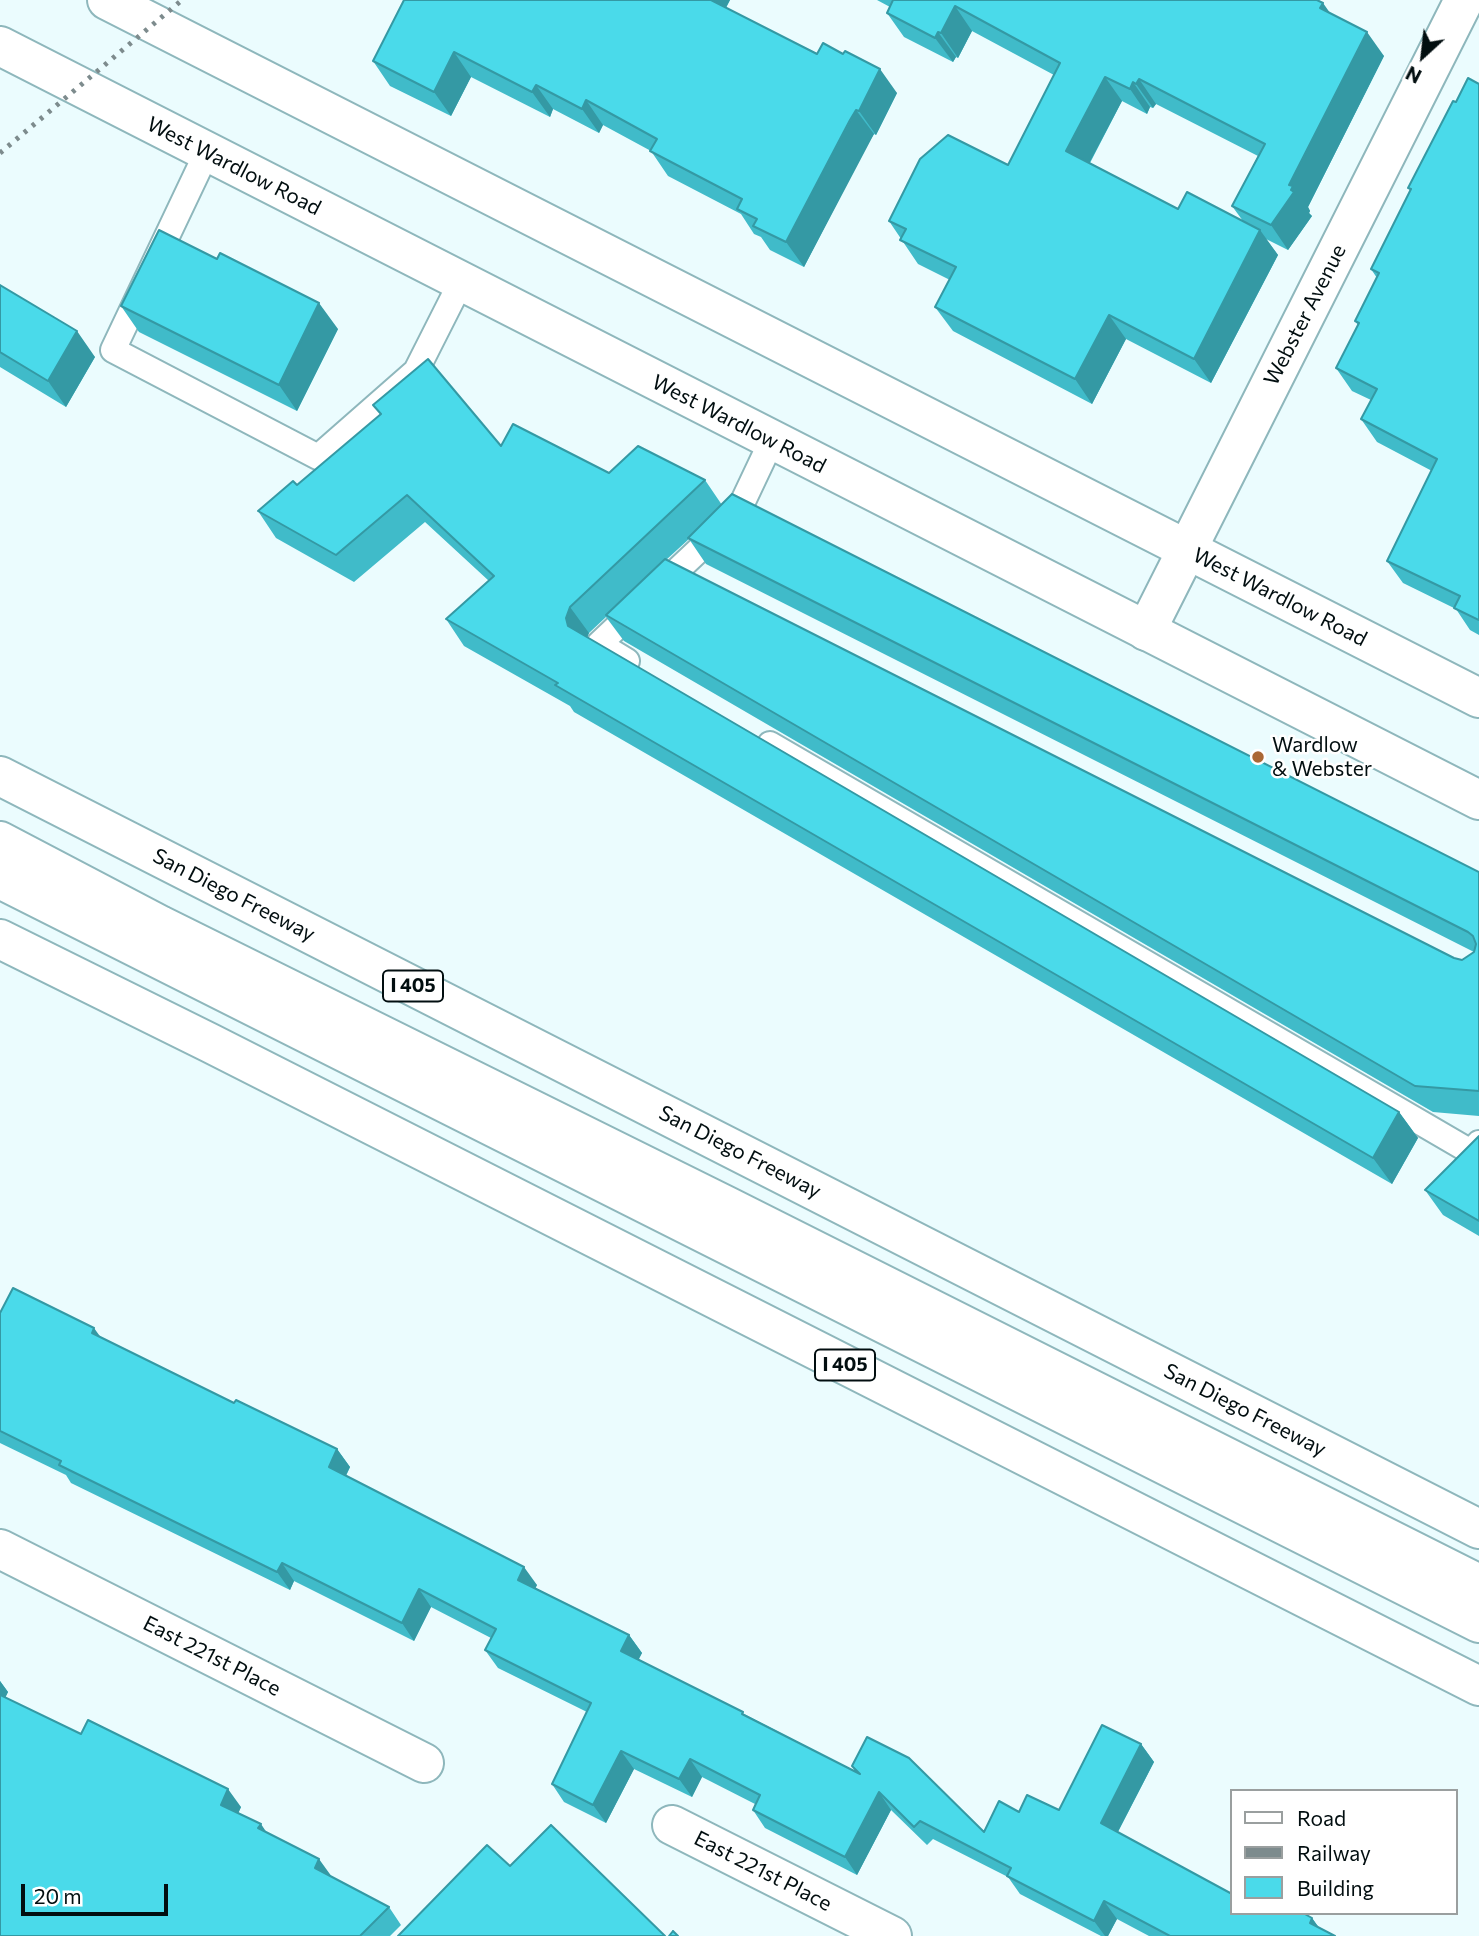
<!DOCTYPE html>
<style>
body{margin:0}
#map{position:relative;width:1479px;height:1936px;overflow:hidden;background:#ebfcfe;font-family:Commissioner,sans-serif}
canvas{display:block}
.legend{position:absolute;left:1230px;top:1789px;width:228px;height:126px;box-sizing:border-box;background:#fff;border:2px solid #9a9f9f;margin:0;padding:9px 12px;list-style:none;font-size:21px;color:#020e10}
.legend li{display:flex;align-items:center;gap:14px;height:35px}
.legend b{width:35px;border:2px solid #9a9f9f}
.north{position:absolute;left:1388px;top:21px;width:70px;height:70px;-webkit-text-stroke:5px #fff;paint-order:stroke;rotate:207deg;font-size:19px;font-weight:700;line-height:28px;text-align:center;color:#020e10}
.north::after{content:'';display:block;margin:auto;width:24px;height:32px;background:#020e10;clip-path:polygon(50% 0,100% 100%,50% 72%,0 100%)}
.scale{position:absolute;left:21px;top:1884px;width:147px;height:32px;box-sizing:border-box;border:4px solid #020e10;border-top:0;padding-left:9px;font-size:21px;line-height:24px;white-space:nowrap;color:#020e10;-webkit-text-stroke:5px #fff;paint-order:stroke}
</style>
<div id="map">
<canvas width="1479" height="1936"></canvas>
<ul class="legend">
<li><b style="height:9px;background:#fff"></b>Road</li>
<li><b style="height:9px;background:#7d8b8d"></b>Railway</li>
<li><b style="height:19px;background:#4adaea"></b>Building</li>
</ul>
<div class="north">N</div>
<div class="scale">20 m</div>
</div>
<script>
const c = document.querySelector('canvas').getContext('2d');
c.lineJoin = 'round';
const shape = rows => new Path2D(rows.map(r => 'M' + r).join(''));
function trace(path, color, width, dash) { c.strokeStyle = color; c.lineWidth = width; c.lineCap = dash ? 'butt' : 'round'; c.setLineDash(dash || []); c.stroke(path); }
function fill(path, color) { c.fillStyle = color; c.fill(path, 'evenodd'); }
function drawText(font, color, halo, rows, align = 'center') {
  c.font = font + ' Commissioner,sans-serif'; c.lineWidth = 5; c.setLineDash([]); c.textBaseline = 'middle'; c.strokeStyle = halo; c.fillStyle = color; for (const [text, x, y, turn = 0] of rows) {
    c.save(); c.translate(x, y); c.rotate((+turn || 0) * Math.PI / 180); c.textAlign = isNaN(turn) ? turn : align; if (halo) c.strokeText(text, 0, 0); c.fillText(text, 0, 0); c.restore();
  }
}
const service = shape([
 [207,152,113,350,318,457,416,371,461,282],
 [627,661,599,644,737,514,772,440],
 [770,744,1471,1152,1479,1143]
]);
const minor = shape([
 [1146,631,1464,0],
 [0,1549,424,1763],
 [672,1825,892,1936]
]);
const secondary = shape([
 [107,0,1479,698],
 [0,46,1479,800]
]);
const motorway = shape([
 [0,776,1479,1529],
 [0,841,160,925,727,1206,1479,1584],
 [0,879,1479,1623],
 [0,939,210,1043,1479,1686]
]);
trace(service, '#8eb7bc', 28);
trace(minor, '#8eb7bc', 42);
trace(secondary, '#8eb7bc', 42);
trace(motorway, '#8eb7bc', 42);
trace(service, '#fff', 24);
trace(minor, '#fff', 38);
trace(secondary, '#fff', 38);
trace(motorway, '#fff', 38);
trace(shape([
 [0,153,182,0]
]), '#7d8b8d', 5, [3.5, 7]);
fill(shape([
 [730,0,726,8,897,93,876,135,874,134,867,145,804,267,770,250,761,237,754,234,741,214,668,176,651,151,603,125,599,133,553,109,550,117,471,77,451,116,390,86,373,61],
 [877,0,1317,0,1330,13,1384,56,1308,207,1310,211,1309,213,1312,216,1288,250,1266,239,1278,255,1211,383,1126,339,1092,404,953,331,935,307,950,280,918,264,889,221,1008,165,1054,75,972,31,958,58,956,57,953,62,904,37,887,13,890,7],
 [1122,101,1147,114,1150,107,1153,108,1156,104,1258,156,1232,206,1243,221,1178,209,1090,163],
 [1479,84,1479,635,1470,630,1456,609,1403,583,1387,561,1432,471,1377,442,1361,419,1371,400,1352,391,1336,368,1358,325,1355,321,1377,278,1371,269,1411,191,1408,188,1456,102],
 [0,285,95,357,66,407,0,367],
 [121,306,338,329,297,411,139,332],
 [373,405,501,446,609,473,705,480,722,505,1479,872,1479,1116,1433,1112,624,641,606,617,589,633,587,637,1399,1112,1418,1138,1392,1184,574,712,570,706,464,646,446,619,489,581,425,522,354,582,276,538,258,511,297,485,381,415],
 [689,539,706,564,1474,952,1462,960,1454,958,666,560],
 [1479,1136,1479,1236,1443,1215,1425,1190],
 [0,1313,100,1337,234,1403,337,1449,350,1467,346,1476,537,1585,535,1588,629,1635,642,1653,638,1659,856,1772,852,1766,984,1832,1019,1812,1059,1810,1141,1744,1154,1762,1118,1832,1232,1913,1307,1913,1306,1915,1312,1918,1319,1928,1335,1936,1149,1936,1117,1919,1108,1936,1101,1936,1020,1894,1008,1877,933,1839,927,1845,891,1810,857,1875,765,1828,753,1810,755,1804,702,1777,692,1797,634,1769,606,1823,564,1802,552,1784,587,1712,498,1668,485,1650,491,1638,431,1607,414,1641,294,1581,290,1590,71,1483,66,1475,0,1443],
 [0,1681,8,1692,5,1697,81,1734,241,1807,238,1813,331,1877,389,1907,401,1925,390,1936,0,1936]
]), '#40bbc9');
fill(shape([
 [705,0,730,0,719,20],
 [1323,3,1340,27,1320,8],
 [955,6,972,31,958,58,941,33],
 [938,32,956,57,953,62,935,38],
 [1367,32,1384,56,1308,207,1310,211,1309,213,1312,216,1288,250,1271,225,1289,185],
 [454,52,471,77,451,116,434,92],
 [880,69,897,93,876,135,859,111],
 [1105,77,1122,101,1083,175,1066,151],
 [1139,79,1156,104,1153,108,1136,84],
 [1133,82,1150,107,1147,114,1130,89],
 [536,85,553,109,550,117,532,92],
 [586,100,603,125,599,133,582,109],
 [856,110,874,134,804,267,786,242],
 [1260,230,1278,255,1211,383,1194,359],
 [319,303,338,329,297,411,279,385],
 [1109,315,1126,339,1092,404,1075,379],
 [77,331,95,357,66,407,48,381],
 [570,607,589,633,584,645,568,626,566,618],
 [1399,1112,1418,1138,1392,1184,1373,1158],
 [94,1328,107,1346,92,1333],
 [337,1449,350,1467,341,1485,329,1467],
 [282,1563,294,1581,290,1590,277,1572],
 [524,1567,537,1585,531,1598,518,1580],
 [419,1589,431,1607,414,1641,402,1623],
 [629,1635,642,1653,634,1669,621,1651],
 [0,1681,8,1692,1,1707,0,1706],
 [1141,1744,1154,1762,1113,1841,1101,1823],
 [621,1751,634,1769,606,1823,593,1805],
 [690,1759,702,1777,692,1797,679,1779],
 [228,1789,241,1807,234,1823,221,1805],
 [879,1792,891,1810,857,1875,845,1857],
 [261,1824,273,1842,258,1828],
 [319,1859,332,1877,315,1868],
 [1104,1901,1117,1919,1108,1936,1105,1936,1094,1921],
 [1312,1918,1325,1936,1310,1923]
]), '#3499a4');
const building = shape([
 [404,0,711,0,817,54,823,43,843,54,845,51,880,69,859,111,856,110,850,120,786,242,753,226,757,219,737,209,742,199,650,151,657,139,586,100,582,109,536,85,532,92,454,52,434,92,373,61,404,0],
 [893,0,1317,0,1323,3,1320,8,1367,32,1289,185,1293,186,1291,190,1294,192,1271,225,1232,206,1265,144,1139,79,1136,84,1133,82,1130,89,1105,77,1066,151,1178,209,1187,192,1260,230,1194,359,1109,315,1075,379,935,307,956,267,900,240,906,229,889,221,920,159,948,135,1008,165,1060,63,955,6,941,33,938,32,935,38,887,13,893,0],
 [1468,78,1479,84,1479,620,1454,608,1460,596,1387,561,1437,459,1361,419,1377,389,1336,368,1359,323,1355,321,1379,273,1371,269,1411,189,1408,188,1453,101,1456,102,1468,78],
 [159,230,217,259,220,253,319,303,279,385,121,306,159,230],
 [0,285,77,331,48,381,0,352,0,285],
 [428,359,501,446,513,424,609,473,638,446,705,480,570,607,566,618,568,626,1399,1112,1373,1158,555,685,558,683,446,619,494,576,407,495,336,555,258,511,293,481,297,485,381,414,373,405,428,359],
 [732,494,1479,872,1479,1091,1415,1086,606,615,665,559,1454,958,1462,960,1474,952,1476,944,1473,936,1468,932,688,538,732,494],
 [1479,1136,1479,1221,1425,1190,1479,1136],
 [13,1288,94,1328,92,1333,234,1403,236,1400,337,1449,329,1467,524,1567,518,1580,629,1635,621,1651,743,1712,742,1714,860,1774,852,1766,867,1737,909,1758,984,1832,999,1801,1019,1812,1027,1795,1059,1810,1102,1725,1141,1744,1101,1823,1232,1894,1232,1913,1303,1913,1312,1918,1310,1923,1335,1936,1170,1936,1104,1901,1094,1921,1007,1876,1011,1868,920,1821,914,1827,879,1792,845,1857,753,1810,760,1795,690,1759,679,1779,621,1751,593,1805,552,1784,591,1703,485,1650,496,1629,419,1589,402,1623,282,1563,277,1572,59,1465,61,1461,0,1431,0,1313,13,1288],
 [0,1695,81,1734,88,1720,228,1789,221,1805,261,1824,258,1828,319,1859,315,1868,389,1907,360,1936,0,1936,0,1695],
 [551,1825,665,1936,398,1936,487,1845,510,1866,551,1825],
 [673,1931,678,1936,669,1936,673,1931]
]);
fill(building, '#4adaea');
trace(building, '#3499a4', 2);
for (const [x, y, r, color] of [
 [1258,757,7,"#aa6835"]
]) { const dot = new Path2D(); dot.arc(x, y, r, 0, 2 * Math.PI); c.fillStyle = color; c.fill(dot); trace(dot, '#fff', 2.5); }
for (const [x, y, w] of [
 [413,986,60],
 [845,1365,60]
]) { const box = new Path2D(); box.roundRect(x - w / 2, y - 15.5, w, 31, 5); c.fillStyle = '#fff'; c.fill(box); trace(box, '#020e10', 2); }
drawText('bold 19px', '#020e10', null, [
 ["I 405",413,986],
 ["I 405",845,1365]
]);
drawText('21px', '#020e10', '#fff', [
 ["West Wardlow Road",234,166,27],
 ["Webster Avenue",1305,315,-63],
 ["West Wardlow Road",739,424,27],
 ["West Wardlow Road",1280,597,27],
 ["San Diego Freeway",234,895,27],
 ["San Diego Freeway",740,1152,27],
 ["San Diego Freeway",1245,1410,27],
 ["East 221st Place",212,1656,27],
 ["East 221st Place",763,1871,27]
]);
drawText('21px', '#020e10', '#fff', [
 ["Wardlow",1272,745],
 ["& Webster",1272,769]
], 'left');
</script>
